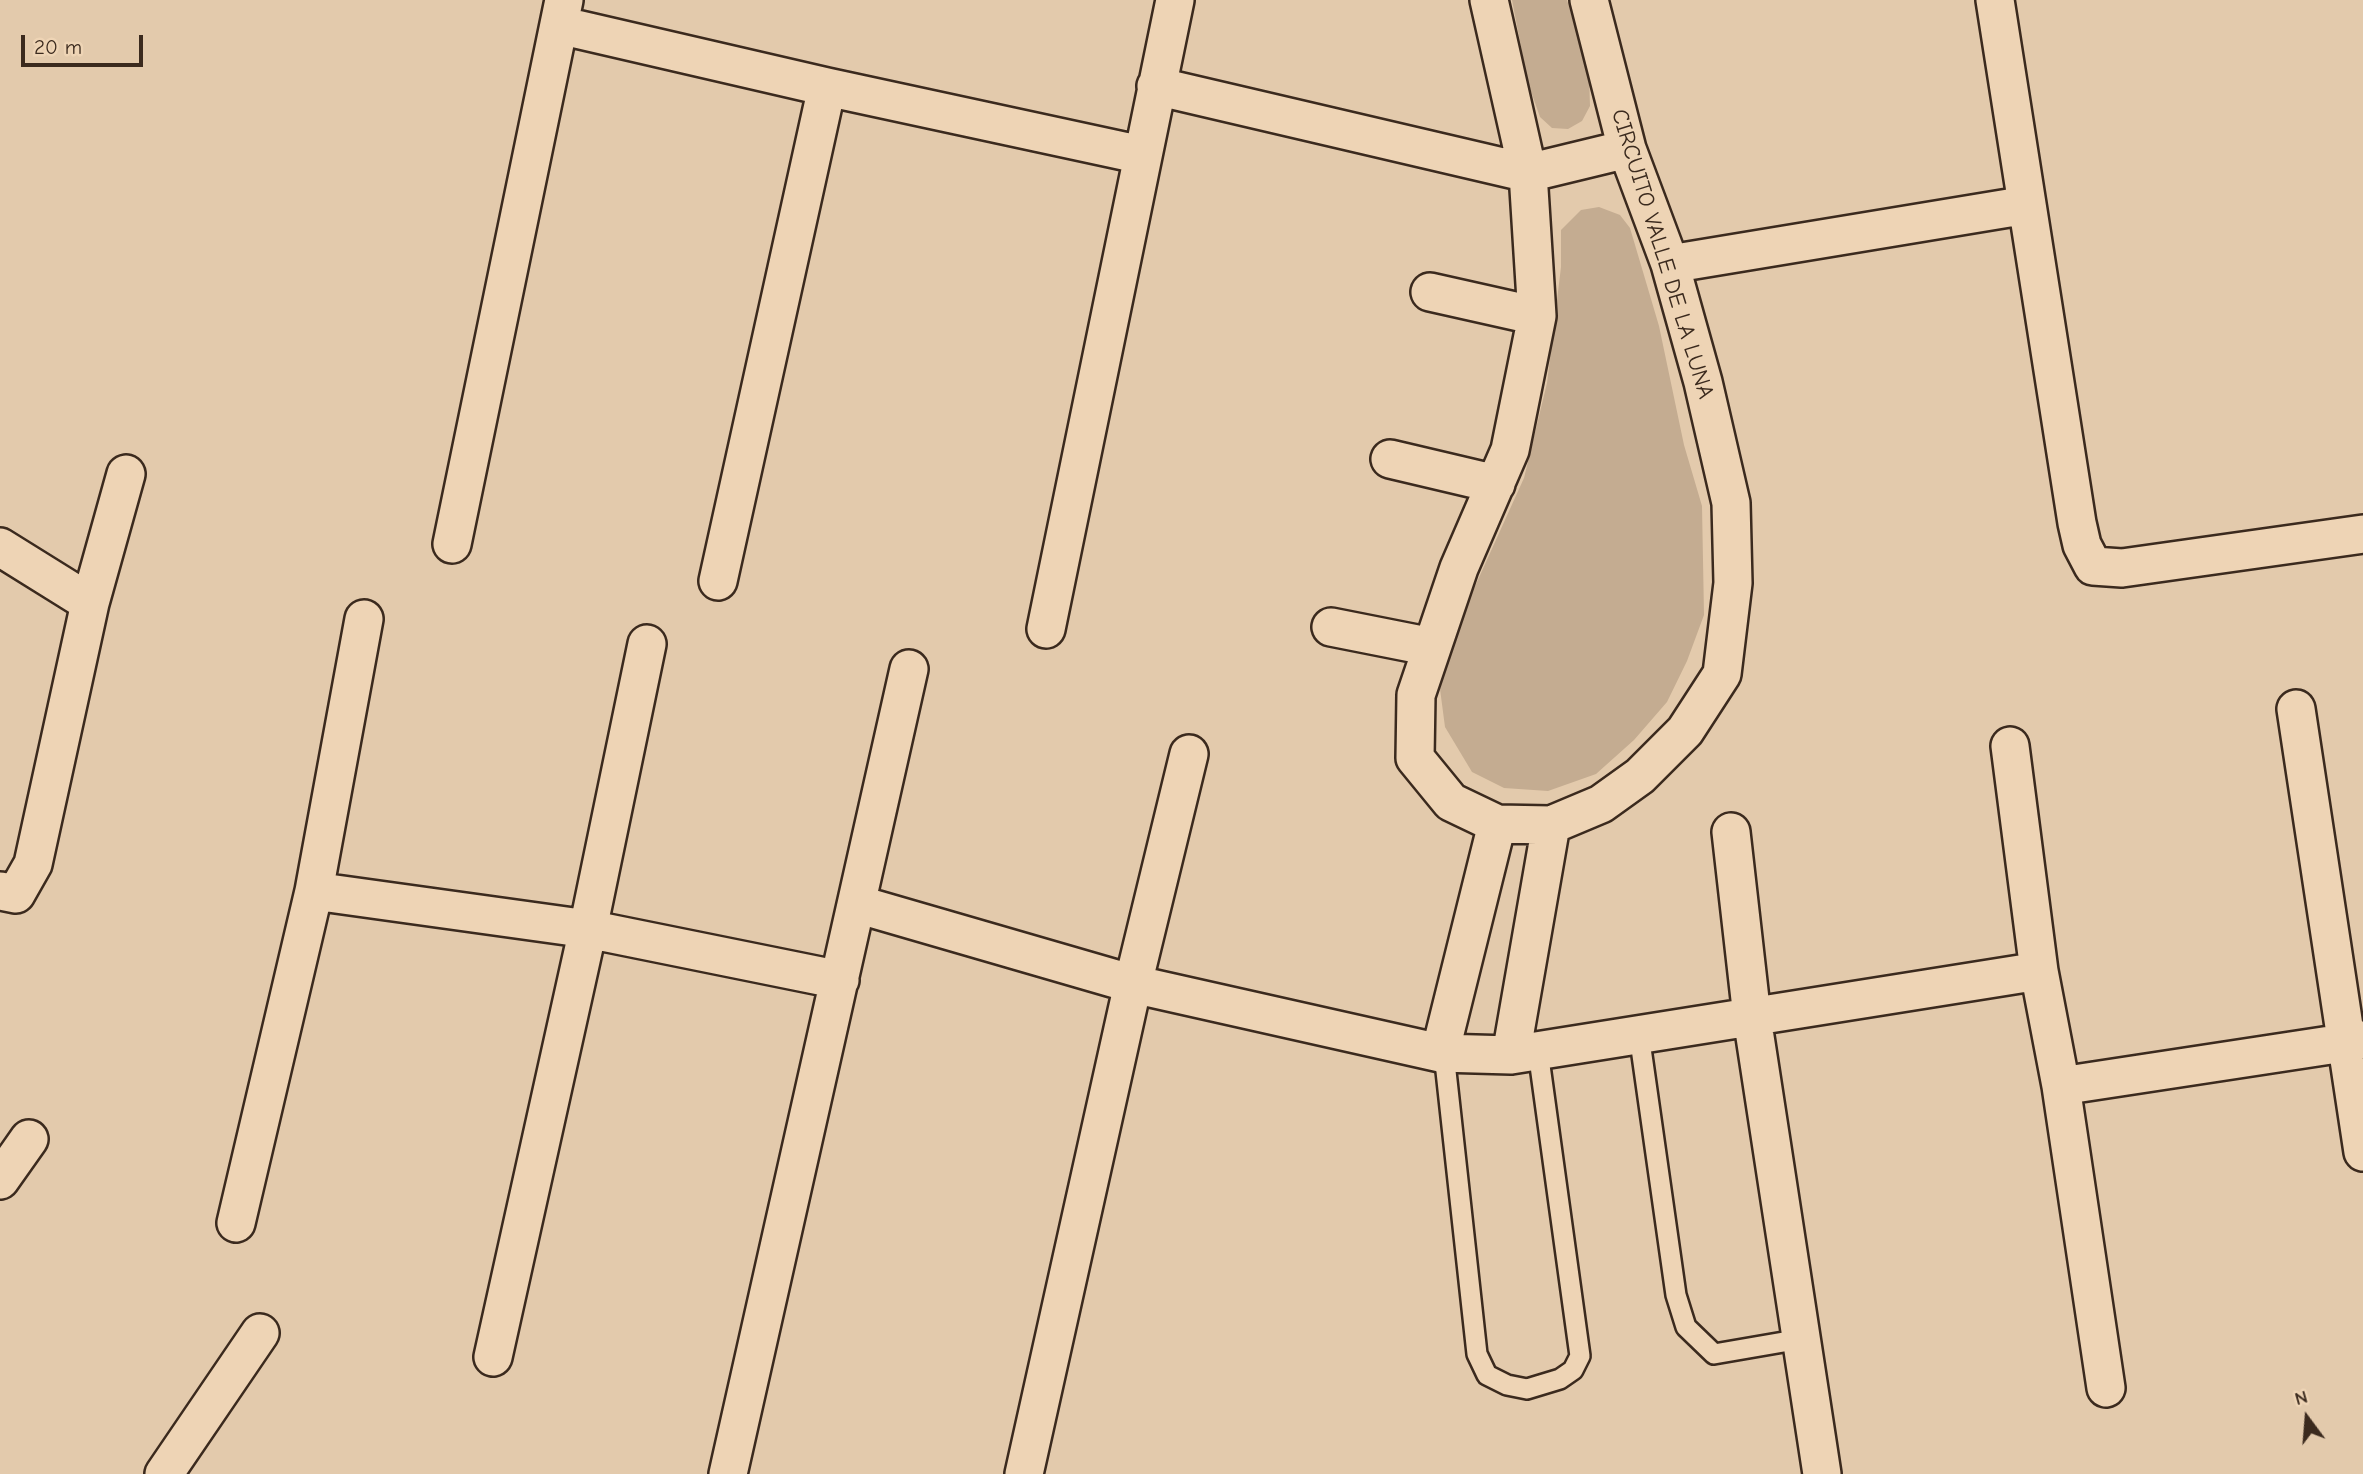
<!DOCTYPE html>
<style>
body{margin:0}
#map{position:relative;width:2363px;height:1474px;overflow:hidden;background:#e3caac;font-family:"Comic Neue",sans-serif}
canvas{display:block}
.north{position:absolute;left:2272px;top:1383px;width:70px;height:70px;-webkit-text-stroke:5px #eed4b5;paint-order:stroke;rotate:344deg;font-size:19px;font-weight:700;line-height:28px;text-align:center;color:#3b2a1e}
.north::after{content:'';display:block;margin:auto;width:24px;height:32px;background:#3b2a1e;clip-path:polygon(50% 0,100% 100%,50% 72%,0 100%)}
.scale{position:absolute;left:21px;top:35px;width:122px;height:32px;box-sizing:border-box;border:4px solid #3b2a1e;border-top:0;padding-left:9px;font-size:21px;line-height:24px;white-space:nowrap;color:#3b2a1e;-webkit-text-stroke:5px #eed4b5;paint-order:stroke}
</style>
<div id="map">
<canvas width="2363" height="1474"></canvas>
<div class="north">N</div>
<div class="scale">20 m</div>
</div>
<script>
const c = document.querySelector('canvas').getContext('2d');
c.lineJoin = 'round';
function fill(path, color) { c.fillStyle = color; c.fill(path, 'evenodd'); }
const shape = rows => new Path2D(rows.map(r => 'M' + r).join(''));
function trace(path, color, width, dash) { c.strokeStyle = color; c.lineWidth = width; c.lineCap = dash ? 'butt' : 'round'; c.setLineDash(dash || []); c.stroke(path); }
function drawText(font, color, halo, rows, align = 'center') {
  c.font = font + ' "Comic Neue",sans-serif'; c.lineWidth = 5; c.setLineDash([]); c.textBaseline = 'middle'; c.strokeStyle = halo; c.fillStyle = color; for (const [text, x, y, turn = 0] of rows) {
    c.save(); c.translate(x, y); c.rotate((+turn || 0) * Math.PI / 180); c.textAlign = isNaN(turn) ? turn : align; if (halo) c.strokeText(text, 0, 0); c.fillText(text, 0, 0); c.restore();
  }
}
fill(shape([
 [1512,0,1567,0,1589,76,1590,106,1582,121,1568,129,1552,128,1540,117,1528,83],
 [1599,207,1620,215,1630,228,1659,326,1684,445,1702,506,1704,615,1687,661,1667,702,1634,740,1596,774,1548,791,1504,788,1472,772,1445,727,1440,689,1447,648,1524,478,1547,383,1561,267,1561,230,1581,210]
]), '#c4ac91');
const lane = shape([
 [1639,1034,1676,1295,1686,1327,1714,1354,1801,1339],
 [1444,1053,1477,1354,1487,1375,1507,1385,1527,1389,1560,1379,1573,1370,1580,1356,1538,1051]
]);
const street = shape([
 [1489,0,1528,173,1537,316,1510,450,1459,568,1416,695,1415,758,1451,802,1497,824,1551,825,1601,804,1640,776,1685,731,1722,674,1733,583,1731,503,1703,382,1670,264,1627,149,1589,0],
 [1995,0,2077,523,2082,545,2093,566,2122,568,2363,534],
 [559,25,827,87,1142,155],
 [1156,86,1528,173,1627,149],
 [1670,264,2027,205],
 [1430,292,1537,316],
 [1390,459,1496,484],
 [452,544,564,0],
 [0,547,90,603],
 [718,581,827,87],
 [1331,627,1432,647],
 [1046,629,1175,0],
 [2296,709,2363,1152],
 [2010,746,2039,971,2061,1086,2106,1388],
 [1731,832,1752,1017,1822,1474],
 [0,891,16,894,33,864,90,603,126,474],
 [314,891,588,929,840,980],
 [857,904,1133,984,1440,1053,1511,1055,2039,971],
 [1440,1053,1497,824],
 [1511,1055,1551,825],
 [2061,1086,2363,1040],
 [0,1180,29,1139],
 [236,1223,314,891,364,619],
 [493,1357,588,929,647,644],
 [164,1474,260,1333],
 [728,1474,909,669],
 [1024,1474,1133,984,1189,754]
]);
trace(lane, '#3b2a1e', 24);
trace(street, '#3b2a1e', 42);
trace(lane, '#eed4b5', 19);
trace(street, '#eed4b5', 37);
drawText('23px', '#3b2a1e', '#eed4b5', [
 ["CIRCUITO VALLE DE LA LUNA",1662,254,73]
]);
</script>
